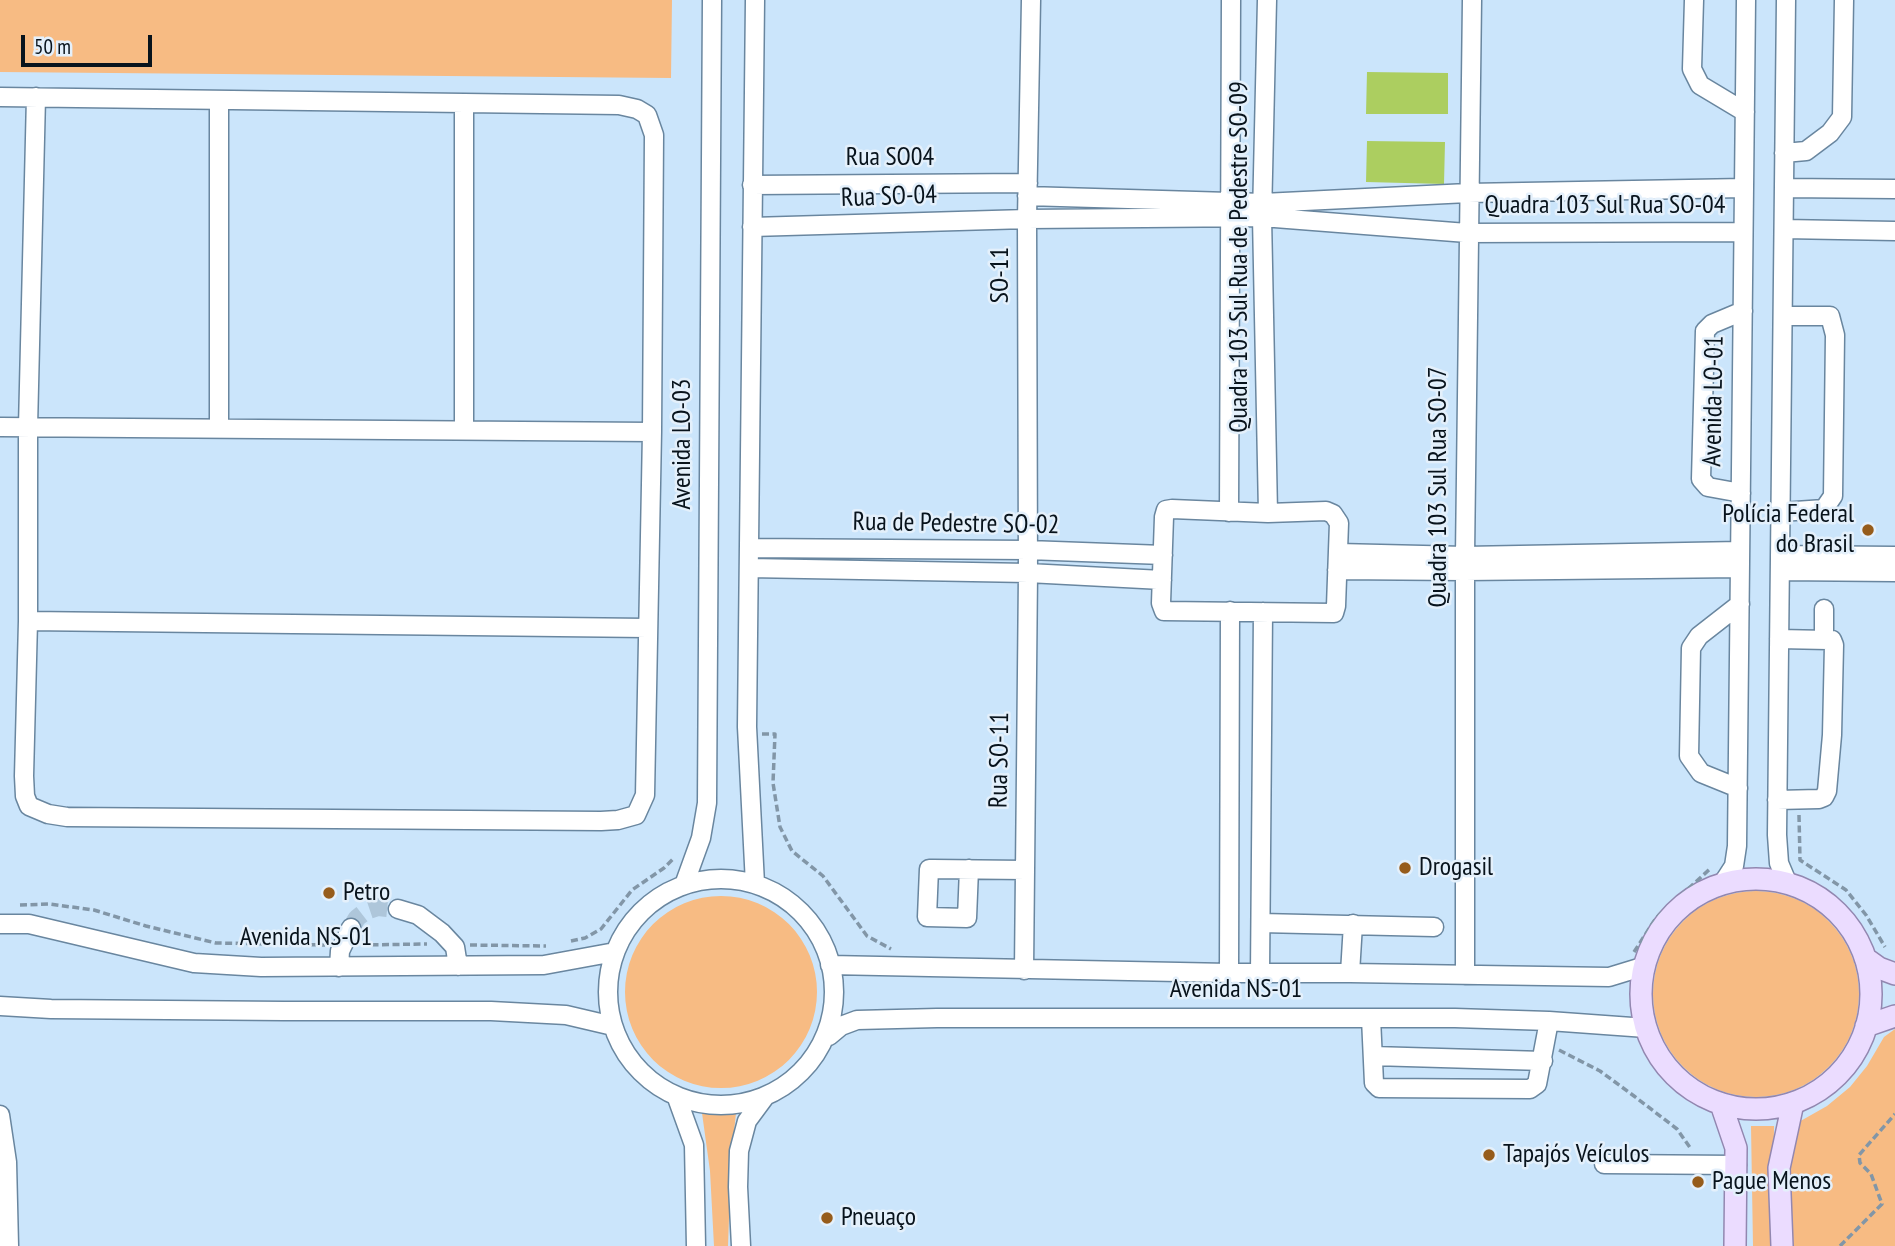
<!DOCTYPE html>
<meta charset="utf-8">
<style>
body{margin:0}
#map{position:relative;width:1895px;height:1246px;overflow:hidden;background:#cbe5fb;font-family:"PT Sans Narrow",sans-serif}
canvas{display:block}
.scale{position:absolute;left:21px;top:35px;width:131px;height:32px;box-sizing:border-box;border:4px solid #08131c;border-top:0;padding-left:9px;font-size:21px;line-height:24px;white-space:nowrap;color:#08131c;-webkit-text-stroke:5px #e4f0fb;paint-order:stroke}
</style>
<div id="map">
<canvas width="1895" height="1246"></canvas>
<div class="scale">50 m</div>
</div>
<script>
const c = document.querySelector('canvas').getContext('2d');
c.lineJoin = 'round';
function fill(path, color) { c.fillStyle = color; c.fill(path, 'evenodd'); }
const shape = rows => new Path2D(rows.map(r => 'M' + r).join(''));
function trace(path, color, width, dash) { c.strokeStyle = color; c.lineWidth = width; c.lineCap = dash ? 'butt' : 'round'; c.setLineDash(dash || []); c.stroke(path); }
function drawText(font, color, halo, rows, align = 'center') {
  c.font = font + ' "PT Sans Narrow",sans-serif'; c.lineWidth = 5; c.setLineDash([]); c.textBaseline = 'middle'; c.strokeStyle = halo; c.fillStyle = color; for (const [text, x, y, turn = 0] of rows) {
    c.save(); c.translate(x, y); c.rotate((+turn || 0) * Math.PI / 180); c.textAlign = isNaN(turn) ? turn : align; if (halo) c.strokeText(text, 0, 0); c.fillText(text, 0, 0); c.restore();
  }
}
fill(shape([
 [0,0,672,0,671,78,0,72],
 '1653 994a103 103 0 1 1 206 0a103 103 0 1 1-206 0Z',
 '625 992a96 96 0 1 1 192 0a96 96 0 1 1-192 0Z',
 [1895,1029,1895,1246,1786,1246,1788,1143,1797,1123,1827,1106,1850,1087,1867,1066,1884,1037],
 [702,1113,736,1113,731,1160,728,1246,714,1246,710,1171],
 [1751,1126,1774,1126,1773,1246,1753,1246]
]), '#f7bb83');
fill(shape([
 [1367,72,1448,73,1448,114,1366,114],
 [1367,141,1445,142,1444,184,1366,182]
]), '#acce60');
trace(shape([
 [351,928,357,918,366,911,378,907,398,909]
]), '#aec6da', 18, [18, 9]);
const minor = shape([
 [1267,0,1262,217,1268,513],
 [1694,0,1692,69,1700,85,1745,112],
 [1786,0,1777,835,1779,863,1787,882],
 [0,97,619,105,637,109,647,115,654,135,652,432,645,795,636,815,618,820,601,821,67,817,48,814,29,806,25,796,24,776,28,621,28,427,36,97],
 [464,103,464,430],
 [1784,153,1806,151,1830,133,1842,117,1844,0],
 [752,185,1028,183],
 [1784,188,1895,189],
 [1027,196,1263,203,1468,193,1744,188],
 [752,227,1027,219,1262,217,1467,233,1743,232],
 [1784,229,1895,231],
 [0,427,652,432],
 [219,427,219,100],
 [1741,493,1708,487,1701,479,1705,331,1712,324,1743,311],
 [1172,509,1268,513,1326,511,1333,514,1339,523,1336,606,1334,613,1164,611,1161,603,1164,517,1166,510,1172,509],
 [1229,512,1231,0],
 [1781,512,1824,509,1833,496,1835,335,1830,316,1783,316],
 [749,548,1028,550,1163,555],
 [1338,553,1465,556,1740,551],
 [1780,555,1895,556],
 [749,568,1028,573,1162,580],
 [1337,570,1465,571,1740,568],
 [1780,571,1895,572],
 [28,621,647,628],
 [1824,640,1824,609],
 [1738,788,1701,773,1689,756,1691,648,1699,636,1740,604],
 [1777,800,1819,799,1824,797,1827,791,1832,735,1834,645,1832,640,1828,640,1779,639],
 [969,869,967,918,927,917,929,869,933,869,1025,870],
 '608 992a113 113 0 1 1 226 0a113 113 0 1 1-226 0Z',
 [1723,883,1734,866,1737,846,1746,0],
 [755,884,747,727,755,0],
 [684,885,701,838,707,803,712,0],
 [398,909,418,915,442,933,455,947,458,966],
 [1261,923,1434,927],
 [0,924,29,924,194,963,261,967,544,965,615,952],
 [830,965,1229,973,1350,973,1609,977,1645,966],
 [339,967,340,951,351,928],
 [1024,970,1028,573,1027,219,1031,0],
 [1229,973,1230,611],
 [1350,973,1353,924],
 [1260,974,1263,612],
 [1465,975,1465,556,1472,0],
 [0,1006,51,1009,284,1011,491,1011,566,1015,613,1026],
 [1371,1018,1374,1083,1379,1088,1530,1089,1537,1084,1549,1021],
 [829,1036,841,1026,857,1020,937,1018,1455,1018,1549,1021,1646,1028],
 [1373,1056,1543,1061],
 [677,1098,694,1145,696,1246],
 [0,1115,7,1162,9,1246],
 [1604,1164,1737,1165],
 [741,1246,738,1187,739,1151,747,1121,764,1098]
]);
const major = shape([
 '1641 994a115 115 0 1 1 230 0a115 115 0 1 1-230 0Z',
 [1865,958,1879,968,1895,974],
 [1866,1026,1895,1016],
 [1721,1104,1736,1148,1735,1246],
 [1782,1246,1779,1168,1793,1103]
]);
trace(minor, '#69869f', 21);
trace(major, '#9287b0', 24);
trace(shape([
 [762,734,775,734,773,783,780,827,792,851,823,876,867,936,891,949],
 [1799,815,1800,860,1846,890,1866,915,1885,947],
 [20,905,49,904,94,910,146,926,216,943,325,945],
 [571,941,585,938,601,929,632,890,664,868,674,858],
 [361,945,427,944],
 [470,945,546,946],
 [1634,952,1656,918,1711,868],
 [1559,1050,1600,1071,1634,1096,1677,1129,1691,1149],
 [1840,1246,1882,1204,1871,1174,1860,1163,1859,1155,1895,1114]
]), '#8296a7', 3.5, [7, 3.5]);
trace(minor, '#fff', 18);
trace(major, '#ebdcff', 21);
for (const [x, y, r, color] of [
 [1868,530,7,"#965c1b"],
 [1405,868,7,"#965c1b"],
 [329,893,7,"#965c1b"],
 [1489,1155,7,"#965c1b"],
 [1698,1182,7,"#965c1b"],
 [827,1218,7,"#965c1b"]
]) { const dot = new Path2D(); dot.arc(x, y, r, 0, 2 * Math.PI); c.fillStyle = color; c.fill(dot); trace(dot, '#e4f0fb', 2.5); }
drawText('26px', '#08131c', '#e4f0fb', [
 ["Rua SO04",890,158],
 ["Rua SO-04",889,197,-2],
 ["Quadra 103 Sul Rua SO-04",1605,206],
 ["Quadra 103 Sul Rua de Pedestre SO-09",1240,257,-90],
 ["SO-11",1001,275,-90],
 ["Avenida LO-01",1714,401,-89],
 ["Avenida LO-03",683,444,-90],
 ["Quadra 103 Sul Rua SO-07",1439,487,-90],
 ["Rua de Pedestre SO-02",956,524,1],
 ["Rua SO-11",1000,760,-89],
 ["Avenida NS-01",306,938],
 ["Avenida NS-01",1236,990]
]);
drawText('26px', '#08131c', '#e4f0fb', [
 ["Polícia Federal",1854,515,"right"],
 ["do Brasil",1854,545,"right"],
 ["Drogasil",1419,868],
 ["Petro",343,893],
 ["Tapajós Veículos",1503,1155],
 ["Pague Menos",1712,1182],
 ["Pneuaço",841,1218]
], 'left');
</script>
